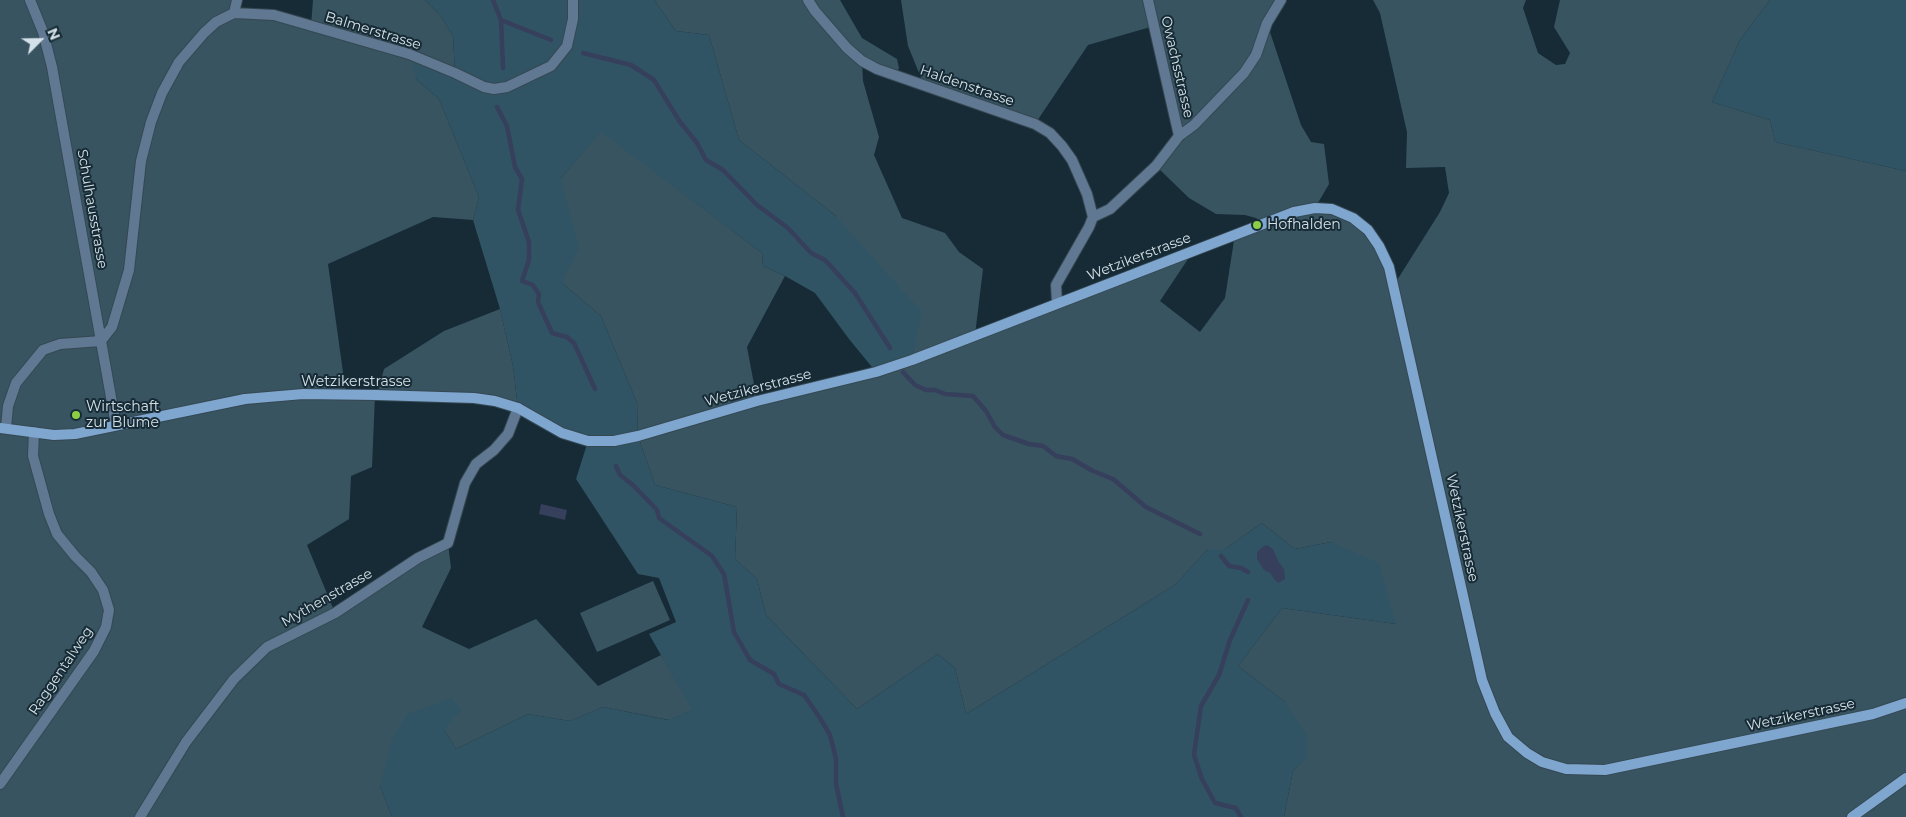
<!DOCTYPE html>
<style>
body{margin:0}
#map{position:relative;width:1906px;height:817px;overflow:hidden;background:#162b35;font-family:Montserrat,sans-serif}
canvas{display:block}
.north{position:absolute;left:15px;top:15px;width:50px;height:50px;-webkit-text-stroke:4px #162b35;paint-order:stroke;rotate:67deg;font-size:14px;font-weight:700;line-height:20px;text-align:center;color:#d5e1e8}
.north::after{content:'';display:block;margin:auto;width:18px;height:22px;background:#d5e1e8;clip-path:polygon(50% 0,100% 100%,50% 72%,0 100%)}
</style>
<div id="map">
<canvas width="1906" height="817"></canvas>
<div class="north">N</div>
</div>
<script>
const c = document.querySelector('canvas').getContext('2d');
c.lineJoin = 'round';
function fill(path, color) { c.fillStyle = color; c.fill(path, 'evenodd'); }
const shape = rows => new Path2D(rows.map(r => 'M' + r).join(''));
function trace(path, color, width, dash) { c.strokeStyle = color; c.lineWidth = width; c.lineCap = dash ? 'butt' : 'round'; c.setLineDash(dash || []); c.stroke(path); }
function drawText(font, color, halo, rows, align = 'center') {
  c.font = font + ' Montserrat,sans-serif'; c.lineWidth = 4; c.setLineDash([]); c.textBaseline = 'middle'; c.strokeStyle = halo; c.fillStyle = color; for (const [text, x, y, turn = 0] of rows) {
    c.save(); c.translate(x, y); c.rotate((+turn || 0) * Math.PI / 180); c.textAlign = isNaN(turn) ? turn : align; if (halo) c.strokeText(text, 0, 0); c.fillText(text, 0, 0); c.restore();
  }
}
fill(shape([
 [0,0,237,0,234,13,311,26,313,0,425,0,440,15,453,36,455,73,416,79,439,99,479,197,473,220,433,217,328,264,346,394,375,395,372,467,351,476,349,519,307,545,335,613,448,543,451,568,422,627,469,649,536,619,598,686,661,655,693,710,669,720,603,707,570,721,528,714,456,749,444,729,380,786,392,817,0,817],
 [654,0,840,0,862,38,897,59,899,68,896,75,862,62,863,81,879,137,874,155,902,218,945,233,959,252,983,269,975,335,1194,250,1160,301,1200,332,1225,298,1235,234,1262,223,1256,218,1245,215,1216,214,1189,198,1156,166,1179,136,1154,26,1088,45,1035,124,924,85,908,46,901,0,1277,0,1267,23,1301,125,1311,142,1324,144,1329,184,1315,208,1332,209,1368,230,1394,285,1440,212,1449,193,1445,167,1406,168,1407,132,1380,13,1373,0,1526,0,1523,8,1538,53,1556,65,1565,64,1570,53,1554,27,1560,0,1770,0,1740,40,1712,102,1770,120,1775,142,1906,171,1906,817,1284,817,1293,771,1307,756,1285,702,1238,666,1282,608,1396,624,1331,542,1295,549,1262,523,1225,549,1208,549,1175,585,966,714,955,668,938,654,857,709,766,615,757,579,735,559,737,507,655,485,638,436,637,403,601,316,562,283,561,178,601,131,762,253,763,266,785,276,747,347,757,400,876,372,836,216,739,140,709,35,676,31],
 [500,309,513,366,518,408,495,401,377,395,384,369,444,331],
 [653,581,670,620,597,652,580,613]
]), '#385461');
fill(shape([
 [425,0,654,0,676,31,709,35,739,140,836,216,922,312,912,360,876,372,849,339,815,293,785,276,763,266,762,253,601,132,561,178,579,248,562,283,601,316,637,403,638,436,655,485,737,507,735,559,757,579,766,615,857,709,938,654,955,668,966,714,1175,585,1208,549,1225,549,1262,523,1295,549,1331,542,1379,563,1396,624,1282,608,1238,666,1285,702,1307,735,1307,757,1293,771,1284,817,392,817,380,786,392,739,407,714,452,698,462,710,444,729,456,749,528,714,570,721,603,707,668,720,692,710,649,634,676,622,659,578,638,574,576,479,588,441,518,408,513,366,500,309,473,220,479,197,439,99,416,79,409,54,455,72,453,36,440,15],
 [1770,0,1906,0,1906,171,1775,142,1770,120,1712,102,1740,40]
]), '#315465');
fill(shape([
 [541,504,567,510,565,520,539,514],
 [1267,545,1273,549,1278,561,1284,569,1285,579,1278,583,1274,579,1270,573,1264,570,1257,559,1257,552,1262,547]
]), '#363f5b');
trace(shape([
 [493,0,501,20,551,40],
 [501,20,503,68],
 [583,53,631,65,654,80,680,122,697,143,706,160,723,170,757,205,788,228,811,253,825,260,855,293,890,348],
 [497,107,507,126,515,167,522,179,518,210,529,242,529,260,522,281,533,285,539,294,538,302,552,333,567,337,574,343,595,389],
 [903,372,915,385,926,390,935,390,945,394,973,396,986,411,995,427,1003,435,1029,444,1043,446,1056,456,1072,459,1093,471,1113,479,1146,507,1200,534],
 [616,466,620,475,634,486,657,510,659,518,712,556,724,574,734,632,750,660,774,674,779,684,804,695,820,718,830,735,836,759,836,784,843,817],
 [1221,556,1229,566,1241,568,1248,572],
 [1241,817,1236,808,1215,803,1202,779,1194,755,1201,706,1219,675,1230,640,1248,600]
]), '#363f5b', 4.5);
const street = shape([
 [30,0,43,32,52,67,116,425],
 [808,0,815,11,847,48,862,61,877,69,1035,124,1050,133,1062,146,1072,160,1087,194,1093,217],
 [234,13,237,0],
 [1179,136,1194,125,1244,73,1256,55,1267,23,1281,0],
 [1057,303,1056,285,1089,227,1093,217,1110,209,1156,166,1179,136,1148,0],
 [6,428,8,406,16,383,43,350,60,344,101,341,112,327,129,270,141,161,151,122,162,93,179,62,204,33,216,22,234,13,274,15,409,54,455,73,484,87,494,89,507,87,551,66,567,46,573,19,573,0],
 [0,784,94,651,106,627,109,610,103,590,91,572,75,556,57,534,49,514,33,456,34,432],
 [140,817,186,742,234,679,267,647,335,613,418,558,448,543,465,483,476,464,494,450,508,434,518,408]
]);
const secondary = shape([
 [0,428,54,435,75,434,245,399,303,394,377,395,474,398,495,401,518,408,562,433,588,441,614,441,638,436,757,401,876,372,912,360,1294,212,1315,208,1332,209,1353,218,1368,230,1379,246,1389,267,1482,680,1495,713,1508,737,1527,753,1542,762,1566,769,1605,770,1873,714,1906,703],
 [1852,817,1906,778]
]);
trace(street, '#354852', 12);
trace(secondary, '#354852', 12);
trace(street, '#607892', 10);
trace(secondary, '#7ea6cf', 10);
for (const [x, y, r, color] of [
 [1257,225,5,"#8bce46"],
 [76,415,5,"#8bce46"]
]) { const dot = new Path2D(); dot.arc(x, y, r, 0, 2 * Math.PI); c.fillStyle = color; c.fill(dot); trace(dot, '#162b35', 2); }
drawText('14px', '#d5e1e8', '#162b35', [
 ["Balmerstrasse",373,31,17],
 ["Owachsstrasse",1177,67,77],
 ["Haldenstrasse",967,86,19],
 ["Schulhausstrasse",92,209,80],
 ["Wetzikerstrasse",1139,257,-21],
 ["Wetzikerstrasse",356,382],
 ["Wetzikerstrasse",758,388,-15],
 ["Wetzikerstrasse",1462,528,78],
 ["Mythenstrasse",327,598,-30],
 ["Raggentalweg",61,671,-56],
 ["Wetzikerstrasse",1801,715,-12]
]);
drawText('14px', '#d5e1e8', '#162b35', [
 ["Hofhalden",1267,225],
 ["Wirtschaft",86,407],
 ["zur Blume",86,423]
], 'left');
</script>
